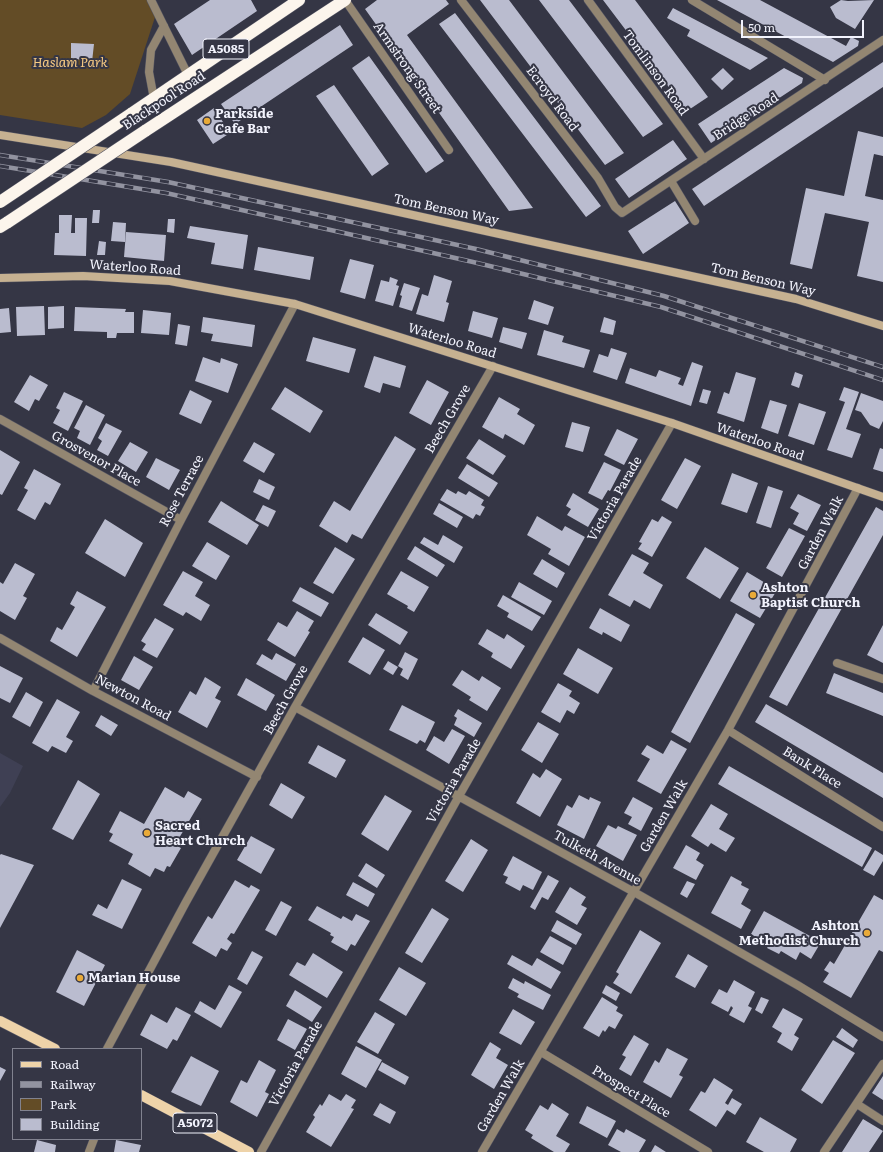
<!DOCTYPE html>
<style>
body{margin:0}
#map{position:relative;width:883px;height:1152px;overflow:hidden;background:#353645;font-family:Literata,serif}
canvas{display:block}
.legend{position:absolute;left:12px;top:1048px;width:130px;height:92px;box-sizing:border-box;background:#353645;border:1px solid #81828f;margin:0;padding:5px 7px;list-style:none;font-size:12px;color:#f2f3fd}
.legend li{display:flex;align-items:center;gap:8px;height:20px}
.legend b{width:20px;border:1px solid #81828f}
.scale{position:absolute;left:741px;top:20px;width:123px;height:18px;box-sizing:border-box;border:2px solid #f2f3fd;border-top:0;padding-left:5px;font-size:12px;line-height:14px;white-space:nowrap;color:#f2f3fd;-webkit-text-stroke:3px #353645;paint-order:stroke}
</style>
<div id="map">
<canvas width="883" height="1152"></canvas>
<ul class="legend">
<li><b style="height:5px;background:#eed3a9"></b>Road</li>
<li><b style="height:5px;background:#9293a0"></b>Railway</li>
<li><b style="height:11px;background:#634c26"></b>Park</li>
<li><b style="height:11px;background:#babccf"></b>Building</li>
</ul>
<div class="scale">50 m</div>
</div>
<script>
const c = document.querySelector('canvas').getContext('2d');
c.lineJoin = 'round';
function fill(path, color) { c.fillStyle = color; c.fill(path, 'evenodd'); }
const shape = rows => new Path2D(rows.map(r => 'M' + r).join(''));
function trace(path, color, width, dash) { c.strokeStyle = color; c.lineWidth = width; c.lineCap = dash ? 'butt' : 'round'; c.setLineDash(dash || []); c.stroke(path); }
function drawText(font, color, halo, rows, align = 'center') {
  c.font = font + ' Literata,serif'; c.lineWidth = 4; c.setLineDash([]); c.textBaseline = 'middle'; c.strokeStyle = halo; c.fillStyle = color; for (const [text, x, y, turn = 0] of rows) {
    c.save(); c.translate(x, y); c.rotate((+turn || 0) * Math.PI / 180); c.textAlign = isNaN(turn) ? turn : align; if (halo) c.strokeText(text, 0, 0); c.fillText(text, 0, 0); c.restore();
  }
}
fill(shape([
 [0,753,23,766,10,793,0,807]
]), '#3f4054');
fill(shape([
 [0,0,151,0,157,11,130,94,106,115,82,128,0,115]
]), '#634c26');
fill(shape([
 [210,0,251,0,257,11,192,55,174,24],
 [377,0,446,0,449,4,407,35,533,208,509,211,365,9],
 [480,0,509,0,624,153,605,165],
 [539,0,569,0,663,124,643,137],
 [603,0,635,0,708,97,687,111],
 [717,0,760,0,846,46,851,37,859,41,858,46,833,62],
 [841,0,848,1,874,0,855,29,836,18,830,7],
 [673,8,768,58,750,70,687,36,690,30,667,18],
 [455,13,601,206,586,217,439,24],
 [340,25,353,45,235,124,221,104],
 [71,43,94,44,92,62,71,58],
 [369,56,444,161,426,173,352,68],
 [883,62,883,87,704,206,692,189],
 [723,68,734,79,722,90,711,79],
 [784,68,803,78,802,83,711,143,698,124],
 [334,85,389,164,372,176,316,96],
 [214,108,230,133,213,144,197,120],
 [858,131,883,137,883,156,874,154,865,196,883,200,883,282,857,276,869,222,825,213,812,269,790,264,806,188,844,196],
 [673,140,687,159,629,198,615,179],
 [675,201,689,223,643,254,628,231],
 [93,210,100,210,99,223,92,223],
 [59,215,72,215,71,233,75,233,75,218,87,218,86,256,54,255,55,233,59,233],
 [168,219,175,219,174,233,167,232],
 [113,222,126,223,125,242,111,241],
 [190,226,248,235,243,269,211,264,215,243,187,238],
 [126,232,166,235,164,261,124,257],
 [99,241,106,242,105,255,97,255],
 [258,247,314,257,310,280,254,270],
 [350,259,374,265,365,299,340,292],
 [434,275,452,281,446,302,449,303,444,322,416,314,422,294,428,296],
 [390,277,398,280,396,285,399,286,393,306,375,301,381,280,389,282],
 [404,283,420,288,412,311,399,307,402,296,400,295],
 [534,300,554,307,548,325,528,319],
 [44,306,45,335,17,336,16,307],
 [64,306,64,328,48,329,48,307],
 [75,307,126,309,125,312,134,312,134,333,117,333,116,338,107,338,107,332,74,331],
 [9,308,11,332,0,333,0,309],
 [143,310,171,313,169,335,141,333],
 [473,311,498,318,492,338,468,331],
 [203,317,255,325,252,347,211,341,213,334,201,332],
 [604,317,616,321,613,335,600,332],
 [178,324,190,326,187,346,175,344],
 [503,327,527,333,522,349,499,342],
 [544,330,564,336,562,342,590,350,584,368,537,355],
 [313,337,356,349,349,373,306,361],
 [611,348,627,353,617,380,593,372,599,354,608,357],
 [374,356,406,366,400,388,383,383,380,393,364,387],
 [203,357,220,363,221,358,238,364,228,393,195,381],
 [692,362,703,366,691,406,625,383,630,368,656,377,659,370,681,378,678,384,683,386],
 [736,372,756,378,744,422,717,413,724,392,729,394],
 [795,372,803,375,799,388,791,385],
 [30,375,48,385,39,401,35,399,29,411,14,402],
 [427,380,449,392,431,425,409,413],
 [285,387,323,411,310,433,271,409],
 [844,387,859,392,846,429,861,434,852,458,827,450,845,402,839,400],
 [703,389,711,391,707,404,699,402],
 [190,390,212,401,201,424,179,414],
 [64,392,83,401,68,431,53,423,60,410,56,408],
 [861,393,883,401,883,421,879,429,870,425,861,412,855,410],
 [499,397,520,409,517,414,535,425,524,445,505,434,503,439,482,427],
 [770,400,787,405,778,434,761,428],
 [799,403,826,412,814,445,788,436],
 [86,405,105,415,90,445,77,438,80,431,74,428],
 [572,422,590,427,583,452,565,447],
 [106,423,122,431,108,456,97,450,102,441,98,438],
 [617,429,638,439,624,465,604,455],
 [395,436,416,449,362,539,352,534,347,543,319,526,334,501,350,511],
 [479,439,506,456,493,475,466,458],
 [130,442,148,452,136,472,118,461],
 [254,442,275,454,264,473,243,461],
 [880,448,883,449,883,472,873,469],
 [0,450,20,462,2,495,0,494],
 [156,458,180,470,169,490,146,477],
 [685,458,701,466,677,509,661,500],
 [604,462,621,470,610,491,608,490,602,500,588,493],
 [467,464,498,483,489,497,458,478],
 [34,469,61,484,50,505,45,502,35,520,17,510,28,490,24,488],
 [732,473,758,483,747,513,721,504],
 [259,479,275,487,269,500,253,492],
 [768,486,783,491,771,528,756,523],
 [447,489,456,494,458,491,466,495,469,491,484,500,481,505,485,507,480,516,476,514,473,519,440,500],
 [573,493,599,509,588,527,567,515,571,509,566,506],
 [798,494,821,505,807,531,793,524,799,513,790,508],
 [221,501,259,525,247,545,208,522],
 [439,503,463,517,457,528,433,514],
 [263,505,276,511,268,527,255,520],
 [876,507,883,511,883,535,787,706,769,697],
 [537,516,562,531,565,526,585,537,569,566,548,554,551,549,527,535],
 [662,516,672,522,652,557,638,549,642,543,639,542,652,519,658,522],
 [105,519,143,543,125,577,85,553],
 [789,528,805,536,782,577,766,568],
 [443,535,463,547,454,563,420,543,424,537,438,545],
 [207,542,230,556,216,580,192,566],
 [415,546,445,565,437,577,407,559],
 [335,547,355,559,333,594,313,583],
 [705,547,739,568,720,599,686,578],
 [632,554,649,563,643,573,663,585,650,609,634,600,630,607,608,595],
 [542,559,565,573,557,588,533,574],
 [15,563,35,574,23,596,27,598,15,620,0,611,0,582,3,584],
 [183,571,203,582,195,596,210,605,201,621,186,612,183,616,163,605],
 [401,571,429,587,414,612,407,608,408,606,387,594],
 [747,572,777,590,760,618,730,601],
 [519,582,552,601,544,615,511,597],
 [300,587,329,603,321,617,292,601],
 [77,591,106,607,77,657,50,641,57,627,62,630,75,607,70,604],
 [503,595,541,617,532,631,507,617,509,613,497,606],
 [600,608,630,625,621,642,603,632,602,635,589,628],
 [297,611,314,621,308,631,310,632,295,657,267,640,278,622,287,627],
 [376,613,408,632,400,645,368,625],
 [736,613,755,624,690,743,671,732],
 [155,618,174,629,157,658,142,650,146,644,141,641],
 [883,625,883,663,867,655],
 [487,629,504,639,507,634,525,646,511,669,491,657,493,653,478,644],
 [363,637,385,650,370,675,348,662],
 [578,648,613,668,598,694,563,674],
 [405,652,418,659,408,680,400,675,403,669,398,666],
 [276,653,296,664,286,681,256,664,262,654,272,660],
 [134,656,153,667,139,690,121,680],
 [388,661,398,667,393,675,383,669],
 [0,666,23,678,10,703,0,698],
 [462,670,479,681,482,676,501,688,487,711,469,700,471,697,452,685],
 [834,673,883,693,883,716,826,693],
 [205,677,221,687,215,698,221,701,207,728,178,712,190,691,196,695],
 [246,678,275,695,266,711,237,695],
 [558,683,572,691,569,696,580,703,574,714,567,710,560,723,541,712],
 [26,692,43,702,30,727,12,717],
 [57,699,80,712,66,737,73,741,66,753,52,746,48,752,32,743],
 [766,704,883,773,883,798,755,722],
 [402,705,435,722,425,743,420,740,417,744,389,730],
 [458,709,482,723,474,737,454,725,457,718,454,716],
 [101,715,118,725,111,736,95,726],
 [538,722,559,734,542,763,521,750],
 [452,729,465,736,449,764,426,750,434,736,444,742],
 [671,740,687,749,661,794,637,781,650,759,641,754,647,745,663,754],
 [318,745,346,760,336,778,308,763],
 [729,766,872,848,862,867,718,784],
 [546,769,562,779,540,817,516,803,533,773,540,778],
 [78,780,100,794,73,840,52,829],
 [281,783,305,797,292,819,269,805],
 [165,787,184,798,188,791,202,799,175,845,181,848,170,867,167,866,164,872,155,868,150,877,128,864,133,854,109,841,113,834,109,832,120,811,144,824],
 [385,795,412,811,388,851,361,834],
 [579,795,589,800,590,797,601,802,584,839,557,825,567,805,572,808],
 [633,797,653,808,641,831,628,824,632,817,624,813],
 [711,804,728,814,719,829,735,838,726,852,711,843,708,847,691,836],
 [608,825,616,829,618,826,637,835,623,861,596,846],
 [251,836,275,849,261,874,237,860],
 [471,839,488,850,463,892,445,881],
 [686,845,700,853,696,860,704,865,696,880,673,868],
 [875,850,883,855,883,861,874,876,863,870],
 [1,854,34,865,0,928,0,855],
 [513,856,542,872,533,890,523,885,520,891,505,883,508,877,503,875],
 [366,863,385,875,377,888,358,876],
 [548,875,559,881,548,900,542,897,535,910,530,907],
 [731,876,742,882,741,885,749,889,741,904,751,910,741,929,711,913],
 [122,879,142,889,122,929,92,915,98,904,107,909],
 [235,880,249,888,251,885,260,890,234,934,231,933,227,939,232,943,227,951,221,948,216,957,192,943,208,916,212,919],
 [687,881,695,884,687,898,680,894],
 [353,882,375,894,368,907,346,895],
 [570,887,586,897,581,905,587,908,577,925,555,912],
 [874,895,883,900,883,952,879,950,851,998,823,982,829,973,824,970,830,961,834,964],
 [281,901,292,907,276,936,265,930],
 [317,906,341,919,343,916,352,921,356,914,370,921,355,946,351,944,347,951,331,942,334,937,330,935,331,933,308,920],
 [432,908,449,919,422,963,405,953],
 [764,911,821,942,811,959,800,952,796,960,781,951,779,954,767,948,769,945,751,934],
 [557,920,582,934,576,945,551,931],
 [640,930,661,943,631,994,613,983,619,974,616,972],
 [550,936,572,948,563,965,540,952],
 [77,950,105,965,84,1006,56,992],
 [252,951,263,957,247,985,237,979],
 [313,953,343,972,327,998,289,975,297,962,305,966],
 [688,954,708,966,695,988,675,977],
 [512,955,532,966,537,958,561,972,551,989,507,964],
 [399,967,426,983,406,1016,379,1000],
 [513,978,524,984,525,981,551,995,543,1010,517,997,519,994,508,988],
 [734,980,755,992,748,1006,752,1008,744,1023,729,1015,733,1008,731,1006,728,1012,711,1003,719,989,727,993],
 [229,985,242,992,221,1028,194,1012,200,1001,215,1010],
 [606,985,620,993,616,1001,602,993],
 [295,990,322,1007,312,1022,286,1006],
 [602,997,618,1007,616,1011,623,1015,615,1029,609,1026,605,1032,603,1030,599,1037,583,1028],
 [761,997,769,1000,762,1014,755,1010],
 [176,1007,191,1015,177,1041,173,1039,167,1049,140,1035,151,1014,167,1023],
 [783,1008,803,1019,794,1035,799,1038,792,1051,777,1042,782,1033,772,1027],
 [513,1009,535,1022,521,1045,499,1033],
 [375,1012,395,1024,378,1054,357,1042],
 [288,1019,307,1029,295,1050,277,1040],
 [842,1028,858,1040,853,1048,836,1037],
 [634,1035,649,1044,631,1076,619,1069,626,1057,622,1055],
 [833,1040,855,1053,822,1104,801,1090],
 [490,1042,501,1049,496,1058,508,1065,494,1089,471,1075],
 [356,1046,382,1060,366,1088,341,1074],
 [667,1048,688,1059,679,1075,683,1077,671,1098,643,1082,655,1060,659,1063],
 [191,1056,219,1071,201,1106,171,1092],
 [259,1060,276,1070,265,1092,269,1094,257,1117,230,1102,241,1080,247,1083],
 [382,1062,409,1077,405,1085,378,1070],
 [0,1067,6,1070,0,1081],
 [883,1076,883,1100,872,1093],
 [714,1078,733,1090,725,1103,728,1105,732,1098,742,1104,735,1115,727,1110,716,1127,689,1110,701,1091,705,1093],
 [329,1094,341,1101,346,1094,356,1100,351,1108,354,1109,331,1147,306,1132,315,1117,313,1115,320,1104,322,1106],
 [380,1103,396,1112,390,1124,373,1115],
 [552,1103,569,1114,556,1136,570,1144,565,1152,554,1152,531,1138,533,1135,525,1130,540,1105,548,1110],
 [587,1106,616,1121,607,1138,579,1123],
 [760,1117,797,1139,790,1152,764,1152,746,1142],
 [863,1119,883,1131,869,1152,842,1152],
 [617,1129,624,1133,626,1129,646,1140,639,1152,621,1152,608,1145],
 [37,1140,56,1145,55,1152,34,1152],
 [116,1140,141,1145,139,1152,114,1152],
 [655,1145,666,1152,651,1152]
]), '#babccf');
const street = shape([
 [151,0,188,75],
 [345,0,449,150],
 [461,0,598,178,615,207,622,213,883,40],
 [588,0,704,159],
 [692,0,825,80],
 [154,99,149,72,151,50,164,26],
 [671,181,695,221],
 [0,419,181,520],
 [0,638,93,691,257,777],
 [837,663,883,679],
 [93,691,181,520,295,304],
 [295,707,634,892,799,986,883,1037],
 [728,730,883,827],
 [107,1049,186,902,295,707,493,366],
 [541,1052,708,1152],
 [857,1104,883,1121],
 [89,1152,94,1139],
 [261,1152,459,796,672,423],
 [482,1152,728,730,858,488],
 [824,1152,883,1064]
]);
const secondary = shape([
 [0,135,171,162,796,299,883,326],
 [0,278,83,276,170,281,295,304,672,423,883,497]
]);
const primary = shape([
 [0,1021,55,1049],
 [141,1095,249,1152]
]);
const highway = shape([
 [131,114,299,0],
 [145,131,345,0],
 [0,227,8,222]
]);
trace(street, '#535462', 9);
trace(secondary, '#535462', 9);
trace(primary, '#535462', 11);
trace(highway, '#535462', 13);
trace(street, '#938672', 8);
trace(secondary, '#c6b191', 8);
trace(primary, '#eed3a9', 10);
trace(highway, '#fcf5ec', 12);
const rail = shape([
 [0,155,168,182,476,249,664,296,883,367],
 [0,166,166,193,473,262,661,307,883,380]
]);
trace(rail, '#9293a0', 4.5);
trace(rail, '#353645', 3, [9]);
const highwayBridge = shape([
 [0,202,131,114],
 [8,222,145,131]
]);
trace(highwayBridge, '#535462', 13, []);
trace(highwayBridge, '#fcf5ec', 12);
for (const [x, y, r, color] of [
 [207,121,4,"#e9aa38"],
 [753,595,4,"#e9aa38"],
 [147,833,4,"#e9aa38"],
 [867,933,4,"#e9aa38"],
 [80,978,4,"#e9aa38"]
]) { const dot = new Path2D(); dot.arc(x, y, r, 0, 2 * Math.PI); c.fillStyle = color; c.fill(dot); trace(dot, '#353645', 1.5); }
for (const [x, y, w] of [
 [226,49,46],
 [195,1123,44]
]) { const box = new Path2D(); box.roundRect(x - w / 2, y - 10, w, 20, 3); c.fillStyle = '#353645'; c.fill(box); trace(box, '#f2f3fd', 1); }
drawText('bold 12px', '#f2f3fd', null, [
 ["A5085",226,49],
 ["A5072",195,1123]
]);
drawText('italic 13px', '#f8cb83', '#353645', [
 ["Haslam Park",70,63]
]);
drawText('13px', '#f2f3fd', '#353645', [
 ["Armstrong Street",407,68,55],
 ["Tomlinson Road",655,73,54],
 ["Ecroyd Road",552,99,53],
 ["Blackpool Road",164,101,-33],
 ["Bridge Road",746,117,-33],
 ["Tom Benson Way",446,210,12],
 ["Waterloo Road",135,268,4],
 ["Tom Benson Way",763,280,13],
 ["Waterloo Road",452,341,17],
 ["Beech Grove",448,419,-60],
 ["Waterloo Road",760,442,19],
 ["Grosvenor Place",96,459,29],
 ["Rose Terrace",182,491,-62],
 ["Victoria Parade",615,499,-60],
 ["Garden Walk",821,533,-62],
 ["Newton Road",133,698,28],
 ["Beech Grove",286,700,-61],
 ["Bank Place",812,768,32],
 ["Victoria Parade",454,781,-60],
 ["Garden Walk",664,816,-60],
 ["Tulketh Avenue",597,858,29],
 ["Victoria Parade",296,1064,-61],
 ["Prospect Place",631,1092,31],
 ["Garden Walk",501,1096,-60]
]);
drawText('bold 13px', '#f2f3fd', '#353645', [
 ["Parkside",215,114],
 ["Cafe Bar",215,129],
 ["Ashton",761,588],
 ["Baptist Church",761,603],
 ["Sacred",155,826],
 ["Heart Church",155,841],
 ["Ashton",859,926,"right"],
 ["Methodist Church",859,941,"right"],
 ["Marian House",88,978]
], 'left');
</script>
